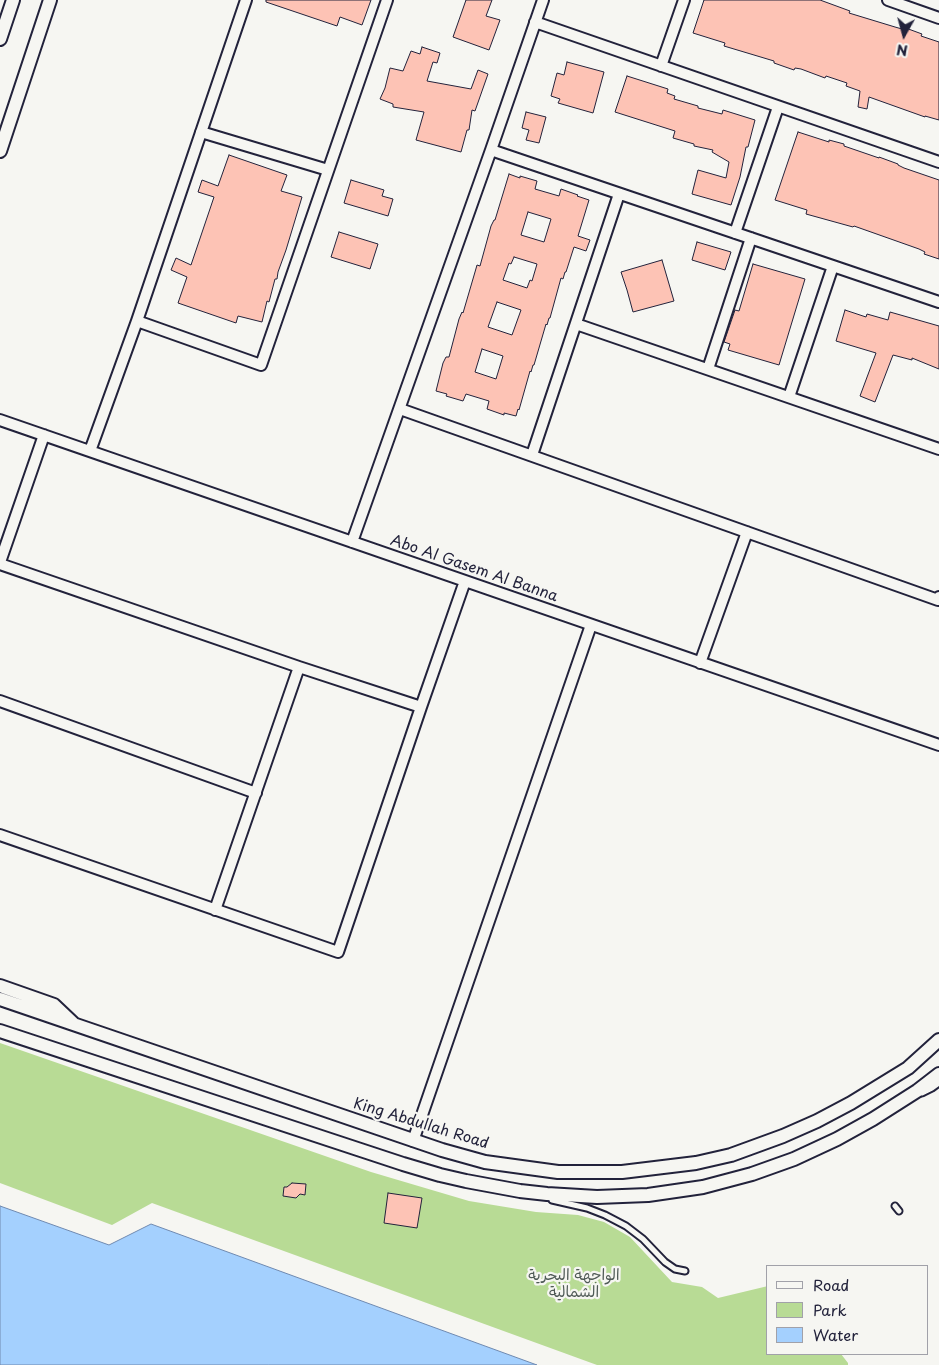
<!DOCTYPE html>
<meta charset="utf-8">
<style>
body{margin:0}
#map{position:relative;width:939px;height:1365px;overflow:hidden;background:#f6f6f2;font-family:"Playpen Sans",sans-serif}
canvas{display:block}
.legend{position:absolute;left:766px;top:1265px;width:162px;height:90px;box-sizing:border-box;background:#f6f6f2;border:1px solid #a1a1a9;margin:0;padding:6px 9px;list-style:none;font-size:15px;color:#22223b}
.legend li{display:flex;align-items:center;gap:10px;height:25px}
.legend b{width:25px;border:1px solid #a1a1a9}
.north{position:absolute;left:879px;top:10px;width:50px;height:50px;-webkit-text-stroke:4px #f6f6f2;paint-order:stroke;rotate:187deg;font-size:14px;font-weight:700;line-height:20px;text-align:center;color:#22223b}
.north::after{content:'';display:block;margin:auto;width:18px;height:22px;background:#22223b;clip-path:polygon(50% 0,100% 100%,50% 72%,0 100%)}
</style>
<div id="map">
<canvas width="939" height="1365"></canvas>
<ul class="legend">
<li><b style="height:6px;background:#f6f6f2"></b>Road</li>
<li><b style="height:14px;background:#b8db95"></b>Park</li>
<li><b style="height:14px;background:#a4d0fe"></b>Water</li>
</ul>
<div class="north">N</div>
</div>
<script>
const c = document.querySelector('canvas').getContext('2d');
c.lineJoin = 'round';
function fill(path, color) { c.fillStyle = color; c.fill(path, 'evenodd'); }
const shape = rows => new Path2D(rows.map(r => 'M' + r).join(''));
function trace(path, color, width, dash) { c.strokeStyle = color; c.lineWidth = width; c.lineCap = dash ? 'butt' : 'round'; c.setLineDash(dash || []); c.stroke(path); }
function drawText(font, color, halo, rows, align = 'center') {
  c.font = font + ' "Playpen Sans","Playpen Sans Arabic",sans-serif'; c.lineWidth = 4.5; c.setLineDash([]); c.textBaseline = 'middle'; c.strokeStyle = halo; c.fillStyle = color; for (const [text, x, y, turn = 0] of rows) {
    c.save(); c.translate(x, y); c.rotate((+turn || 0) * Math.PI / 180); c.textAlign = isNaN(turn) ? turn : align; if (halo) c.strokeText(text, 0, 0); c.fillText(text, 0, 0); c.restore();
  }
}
fill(shape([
 [0,1043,371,1172,469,1201,536,1212,578,1215,604,1222,630,1237,672,1282,702,1287,718,1298,768,1286,768,1354,841,1354,848,1363,848,1365,597,1365,152,1203,112,1225,0,1183]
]), '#b8db95');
const water = shape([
 [0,1206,109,1245,151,1224,537,1365,0,1365,0,1206]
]);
fill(water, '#a4d0fe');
trace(water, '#708ab0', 1);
const building = shape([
 [266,0,371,0,362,25,340,17,337,26,266,2,266,0],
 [466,0,492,0,486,16,500,20,489,50,453,37,466,0],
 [704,0,820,0,850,11,849,13,895,27,902,29,903,27,922,34,921,36,939,42,939,120,925,116,925,117,869,97,867,109,858,107,860,91,846,86,847,83,826,76,825,78,801,69,795,68,794,70,774,63,774,61,724,46,725,43,693,33,704,0],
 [422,47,440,53,437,63,433,62,427,81,471,89,478,70,488,74,475,111,472,110,469,130,467,130,461,152,416,140,424,112,393,107,393,104,380,99,385,88,390,68,403,71,411,51,420,54,422,47],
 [567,62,604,72,593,113,558,103,560,99,551,96,557,73,564,75,567,62],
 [627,76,668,89,667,93,675,96,674,99,698,106,698,108,722,114,723,110,755,120,748,147,746,147,740,177,731,205,692,194,698,170,726,178,729,162,712,152,713,150,694,146,694,144,673,138,675,131,615,112,627,76],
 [526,112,546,117,539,143,526,140,529,130,522,128,526,112],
 [798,132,829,142,829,140,844,144,844,146,879,158,879,157,898,164,898,165,904,168,939,180,939,259,924,254,925,252,919,249,854,226,853,227,806,214,807,210,775,200,798,132],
 [229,155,287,175,281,191,302,197,286,250,278,272,277,279,275,279,269,302,267,301,262,322,238,316,236,323,178,303,187,277,171,270,176,258,191,265,214,197,198,192,202,180,218,186,229,155],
 [509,174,520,178,520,176,537,181,535,189,559,196,561,189,578,195,577,196,589,200,578,236,590,240,586,251,574,247,566,272,565,272,563,279,561,278,550,318,549,318,547,325,546,324,534,365,533,365,531,372,530,371,519,410,518,409,516,416,504,413,504,415,487,409,489,401,466,394,463,401,446,396,447,394,436,391,443,363,446,357,449,357,459,319,462,312,463,313,475,272,477,265,480,266,491,226,494,220,495,220,509,174],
 [528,212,551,219,544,242,521,235,528,212],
 [514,257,537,264,532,281,530,280,527,288,503,280,509,263,511,264,514,257],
 [497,302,521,310,512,335,488,327,497,302],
 [482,349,503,356,496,379,475,372,482,349],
 [351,180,384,190,382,196,393,199,388,216,344,203,351,180],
 [339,232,378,244,370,269,331,257,339,232],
 [697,242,731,252,725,270,692,260,697,242],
 [662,260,674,301,633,312,627,290,621,272,662,260],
 [753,264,805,279,779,365,728,350,730,344,724,342,735,310,739,311,753,264],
 [845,310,866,317,867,314,888,320,890,312,939,326,939,369,912,358,912,360,893,355,875,402,860,396,876,353,836,341,845,310],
 [292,1183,306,1184,305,1195,300,1194,296,1198,283,1196,284,1187,287,1187,292,1183],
 [388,1193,422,1198,417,1228,384,1223,388,1193]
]);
fill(building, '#fdc3b5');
trace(building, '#22223b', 1);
const service = shape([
 [922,1093,932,1088,939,1083],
 [552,1200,587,1208,605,1215,626,1226,643,1239,665,1262,675,1269,685,1271],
 [895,1206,899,1211]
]);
const minor = shape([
 [888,0,939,18],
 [535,22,939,162],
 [661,66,684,0],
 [201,132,328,170],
 [491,150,939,302],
 [735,233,778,107],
 [137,321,261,365,387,0],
 [576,324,939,449],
 [708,369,751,238],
 [789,397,833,266],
 [400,409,938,600,939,597],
 [0,420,939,745],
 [90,451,137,321,246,0],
 [532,455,619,194],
 [352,542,491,150,543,0],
 [0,562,44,435],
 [0,564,299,667,421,707],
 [700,663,747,532],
 [0,701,256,793],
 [0,835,338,952,421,707,465,581],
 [215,910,299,667],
 [413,1141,591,625]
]);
const tertiary = shape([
 [0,39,13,0],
 [0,151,50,0],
 [0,986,54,1005,73,1023],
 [0,999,442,1150,485,1162,558,1172,622,1172,696,1163,731,1155,783,1136,817,1121,851,1103,908,1068,939,1040],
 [0,1031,403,1164,440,1175,466,1181,520,1191,547,1194,597,1197,648,1195,703,1187,752,1174,794,1159,837,1139,873,1119,917,1091,939,1074]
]);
trace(service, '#22223b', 9);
trace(minor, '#22223b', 14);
trace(tertiary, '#22223b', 16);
trace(service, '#f6f6f2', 5);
trace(minor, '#f6f6f2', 10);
trace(tertiary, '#f6f6f2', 12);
drawText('15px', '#22223b', '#f6f6f2', [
 ["Abo Al Gasem Al Banna",474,569,19],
 ["King Abdullah Road",421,1124,17]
]);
drawText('15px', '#4f5a56', '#f6f6f2', [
 ["الواجهة البحرية",574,1276],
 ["الشمالية",574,1293]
]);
</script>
